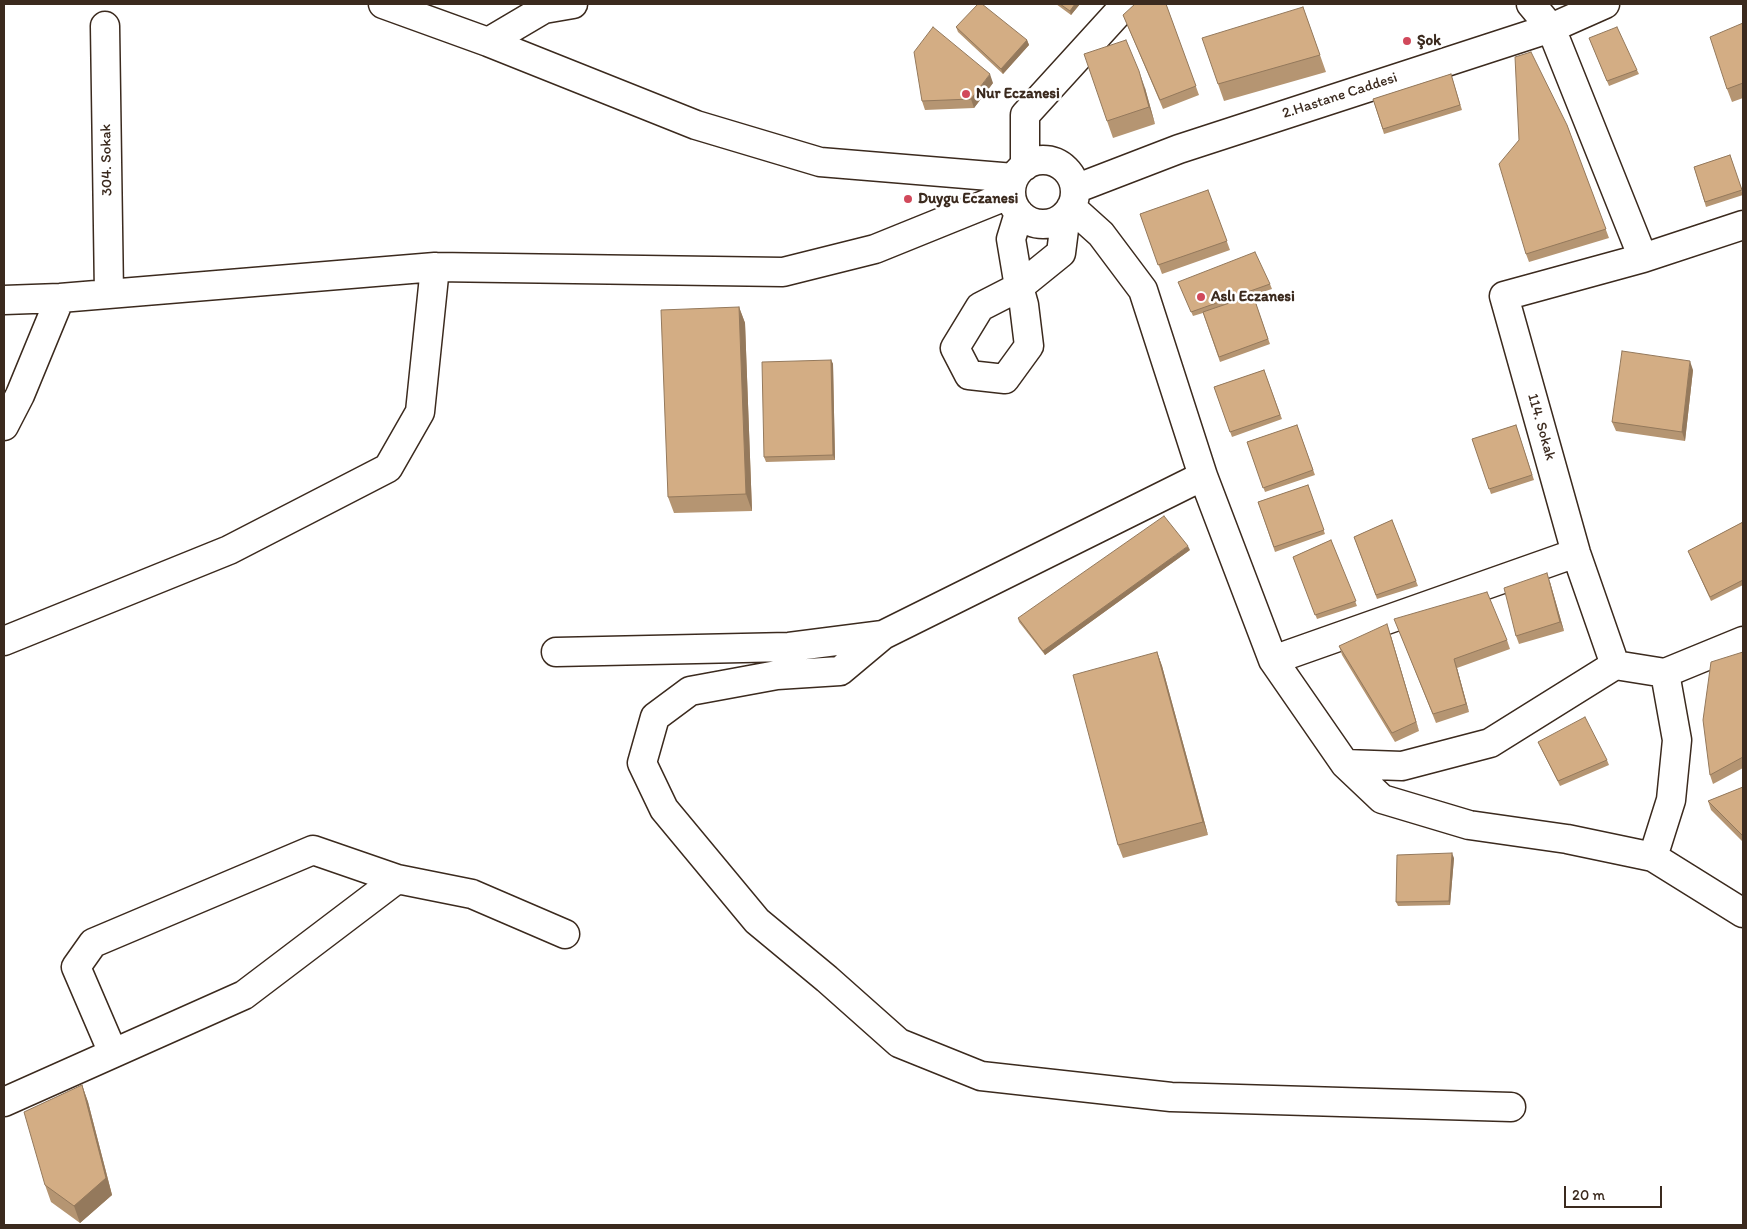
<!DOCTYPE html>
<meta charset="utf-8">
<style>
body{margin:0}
#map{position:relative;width:1747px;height:1229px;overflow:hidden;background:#fff;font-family:Itim,sans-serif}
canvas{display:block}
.frame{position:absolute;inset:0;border:5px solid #3b2a1e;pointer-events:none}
.scale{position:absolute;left:1564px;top:1186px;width:98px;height:22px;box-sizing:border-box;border:2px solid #3b2a1e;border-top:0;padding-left:6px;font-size:15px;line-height:18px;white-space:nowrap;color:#3b2a1e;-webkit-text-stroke:4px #fff;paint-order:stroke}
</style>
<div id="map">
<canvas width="1747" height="1229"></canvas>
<div class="frame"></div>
<div class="scale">20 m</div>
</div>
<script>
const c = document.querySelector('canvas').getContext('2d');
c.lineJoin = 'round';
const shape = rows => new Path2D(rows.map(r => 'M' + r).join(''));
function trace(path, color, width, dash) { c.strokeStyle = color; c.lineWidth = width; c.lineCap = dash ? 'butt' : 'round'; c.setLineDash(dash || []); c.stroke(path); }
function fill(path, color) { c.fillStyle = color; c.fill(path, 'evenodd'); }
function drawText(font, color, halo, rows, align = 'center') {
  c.font = font + ' Itim,sans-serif'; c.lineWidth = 5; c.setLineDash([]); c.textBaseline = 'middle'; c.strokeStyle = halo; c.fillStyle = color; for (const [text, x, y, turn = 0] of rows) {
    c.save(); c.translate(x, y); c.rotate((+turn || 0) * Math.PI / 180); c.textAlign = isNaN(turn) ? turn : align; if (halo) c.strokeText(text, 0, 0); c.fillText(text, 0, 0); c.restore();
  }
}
const minor = shape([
 [383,4,488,42,696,125,820,162,1014,178],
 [1531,4,1551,28,1643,258],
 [105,26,109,294],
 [488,42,544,9,573,4],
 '1011 192a32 32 0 1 1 64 0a32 32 0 1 1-64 0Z',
 [1025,166,1025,115,1126,4],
 [1075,189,1179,149,1551,28,1605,4],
 [1071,207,1101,234,1143,290,1203,476,1273,660,1345,764,1382,799,1469,825,1567,839,1653,857,1743,913],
 [1019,213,1011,239,1019,287,980,307,955,348,969,375,1005,379,1029,346,1024,305,1019,287,1061,253,1066,214],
 [1743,225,1643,258,1504,296,1576,553,1615,665,1665,673,1743,641],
 [4,300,60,298,435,267,783,272,875,249,1011,194],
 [4,426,20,395,60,298],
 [1203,476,883,635,840,671,777,675,690,691,655,717,642,763,664,809,757,921,827,979,899,1043,981,1076,1171,1097,1511,1107],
 [4,641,229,550,388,468,420,412,435,267],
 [556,652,789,647,883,635],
 [1273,660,1576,553],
 [1345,764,1402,766,1490,743,1615,665],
 [1653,857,1671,800,1677,740,1665,673],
 [113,1053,76,967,93,943,313,850,397,879,472,894,565,934],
 [4,1102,244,995,397,879]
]);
trace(minor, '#3b2a1e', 31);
trace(minor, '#fff', 28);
fill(shape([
 [1056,4,1080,4,1071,15],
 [1166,4,1199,95,1163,109,1123,15],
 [1303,7,1326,72,1224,101,1218,84],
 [1743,23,1743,98,1732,102,1727,89],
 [956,27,1027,40,1029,45,1003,74,958,32],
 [1589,38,1637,70,1639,74,1609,86],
 [1451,74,1462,110,1384,134,1373,99],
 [993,83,974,108,925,110,922,101],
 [1145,88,1155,124,1113,138,1107,121],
 [1567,125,1609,238,1529,262,1526,254],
 [1730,155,1743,195,1706,207,1694,167],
 [1208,190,1230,250,1162,274,1140,214],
 [1270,284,1272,289,1253,295,1270,344,1220,362,1203,313,1193,316,1180,286],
 [739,307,745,323,752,511,674,513,668,497],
 [831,360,833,364,835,460,766,462,764,457],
 [1264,370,1282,419,1232,437,1214,387],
 [1693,370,1685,441,1616,431,1612,422],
 [1297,425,1315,475,1265,492,1247,442],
 [1516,425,1534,480,1491,494,1472,439],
 [1308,485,1325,534,1275,552,1258,502],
 [1392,520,1418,586,1377,599,1354,537],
 [1743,522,1743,585,1711,601,1688,551],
 [1331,540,1357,606,1317,619,1293,557],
 [1190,550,1045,655,1019,622,1018,618],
 [1550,582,1564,631,1519,644,1516,636],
 [1398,628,1507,640,1510,649,1457,668,1469,712,1436,723],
 [1390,633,1419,731,1395,742,1342,655,1339,646],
 [1157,652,1162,666,1208,835,1123,858,1118,845],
 [1743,652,1743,768,1713,784,1710,775],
 [1538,742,1607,760,1609,765,1560,786],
 [1743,787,1743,842,1711,810,1708,801],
 [1454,858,1450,905,1398,906,1396,902],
 [82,1085,88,1102,112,1195,80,1223,51,1202,45,1185]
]), '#b59572');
fill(shape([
 [1075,4,1080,4,1071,15,1070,11],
 [1027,40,1029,45,1003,74,1001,69],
 [1139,71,1145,88,1155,124,1149,107],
 [990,74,993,83,974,108,971,99],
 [739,307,745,323,752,511,746,494],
 [831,360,833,364,835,460,833,455],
 [1690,361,1693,370,1685,441,1682,432],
 [1188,546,1190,550,1045,655,1043,651],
 [1547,573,1550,582,1564,631,1560,622],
 [1387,624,1390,633,1419,731,1416,722],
 [1157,652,1162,666,1208,835,1203,822],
 [1454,659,1457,668,1469,712,1466,704],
 [1452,853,1454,858,1450,905,1449,901],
 [82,1085,88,1102,112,1195,80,1223,74,1206]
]), '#94795c');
const building = shape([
 [978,4,982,4,1027,40,1001,69,956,27,978,4],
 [1060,4,1075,4,1070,11,1060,4],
 [1135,4,1166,4,1196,86,1160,100,1123,15,1135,4],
 [1303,7,1320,55,1218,84,1202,38,1303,7],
 [1743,23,1743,83,1727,89,1710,37,1743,23],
 [933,27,990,74,971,99,922,101,914,52,933,27],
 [1617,27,1637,70,1607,81,1589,38,1617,27],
 [1126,40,1139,71,1149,107,1107,121,1084,54,1126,40],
 [1531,52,1567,125,1606,229,1526,254,1499,164,1519,140,1515,57,1531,52],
 [1451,74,1460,105,1383,129,1373,99,1451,74],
 [1730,155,1742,190,1705,202,1694,167,1730,155],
 [1208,190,1227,241,1158,265,1140,214,1208,190],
 [1255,252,1270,284,1191,312,1178,282,1255,252],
 [1253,295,1268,339,1219,357,1203,312,1253,295],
 [739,307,746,494,668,497,661,310,739,307],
 [1622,351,1690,361,1682,432,1612,422,1622,351],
 [831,360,833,455,764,457,762,362,831,360],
 [1264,370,1280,415,1230,432,1214,387,1264,370],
 [1297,425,1313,470,1263,488,1247,442,1297,425],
 [1516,425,1532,475,1489,489,1472,439,1516,425],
 [1308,485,1324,530,1274,547,1258,502,1308,485],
 [1164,516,1188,546,1043,651,1018,618,1164,516],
 [1392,520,1416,581,1376,595,1354,537,1392,520],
 [1743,522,1743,580,1710,597,1688,551,1743,522],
 [1331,540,1356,601,1315,615,1293,557,1331,540],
 [1547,573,1560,622,1516,636,1504,588,1547,573],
 [1487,592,1507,640,1454,659,1466,704,1433,714,1394,619,1487,592],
 [1387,624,1416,722,1392,733,1339,646,1387,624],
 [1157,652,1203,822,1118,845,1073,675,1157,652],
 [1743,652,1743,757,1710,775,1703,720,1711,662,1743,652],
 [1585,717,1607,760,1558,781,1538,742,1585,717],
 [1743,787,1743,836,1708,801,1743,787],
 [1452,853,1449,901,1396,902,1397,855,1452,853],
 [82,1085,106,1178,74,1206,45,1185,24,1112,82,1085]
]);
fill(building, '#d3ad84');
trace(building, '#94795c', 1);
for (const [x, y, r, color] of [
 [1407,41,5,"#d1495b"],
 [966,94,5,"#d1495b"],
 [908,199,5,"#d1495b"],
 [1201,297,5,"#d1495b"]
]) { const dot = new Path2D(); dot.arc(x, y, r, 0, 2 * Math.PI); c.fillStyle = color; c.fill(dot); trace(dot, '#fff', 2); }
drawText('bold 15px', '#3b2a1e', '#fff', [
 ["Şok",1417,41],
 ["Nur Eczanesi",976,94],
 ["Duygu Eczanesi",918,199],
 ["Aslı Eczanesi",1211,297]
], 'left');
drawText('15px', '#3b2a1e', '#fff', [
 ["2.Hastane Caddesi",1340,96,-18],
 ["304. Sokak",107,160,-91],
 ["114. Sokak",1541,427,74]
]);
</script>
